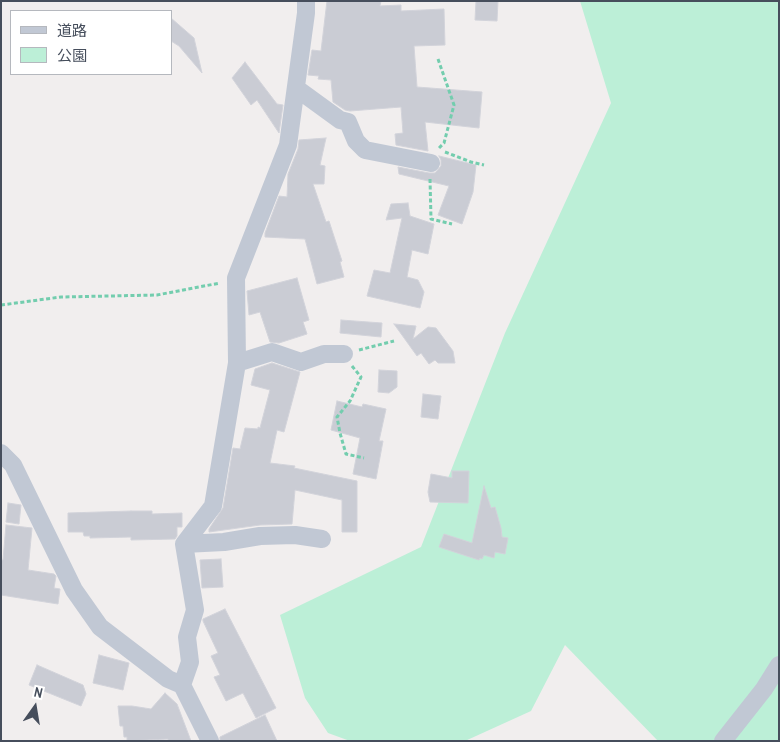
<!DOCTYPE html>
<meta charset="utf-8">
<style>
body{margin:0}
#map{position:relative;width:780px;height:742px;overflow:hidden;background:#f1eeee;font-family:"Archivo Narrow","Noto Sans JP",sans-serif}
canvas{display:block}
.frame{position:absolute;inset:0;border:2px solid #464e5c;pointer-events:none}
.legend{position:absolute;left:10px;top:10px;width:162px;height:65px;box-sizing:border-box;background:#fff;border:1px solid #b5b8be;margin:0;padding:6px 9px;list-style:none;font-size:15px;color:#464e5c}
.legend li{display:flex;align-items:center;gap:10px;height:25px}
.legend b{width:25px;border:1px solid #b5b8be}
.north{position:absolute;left:10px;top:682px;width:50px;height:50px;-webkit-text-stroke:4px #fff;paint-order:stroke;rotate:13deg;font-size:14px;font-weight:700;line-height:20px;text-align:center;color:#464e5c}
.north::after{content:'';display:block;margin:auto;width:18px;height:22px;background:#464e5c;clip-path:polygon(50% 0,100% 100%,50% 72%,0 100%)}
</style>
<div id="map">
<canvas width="780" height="742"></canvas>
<div class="frame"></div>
<ul class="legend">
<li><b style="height:6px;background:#c1c8d4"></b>道路</li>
<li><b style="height:14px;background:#bcefd7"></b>公園</li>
</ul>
<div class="north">N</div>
</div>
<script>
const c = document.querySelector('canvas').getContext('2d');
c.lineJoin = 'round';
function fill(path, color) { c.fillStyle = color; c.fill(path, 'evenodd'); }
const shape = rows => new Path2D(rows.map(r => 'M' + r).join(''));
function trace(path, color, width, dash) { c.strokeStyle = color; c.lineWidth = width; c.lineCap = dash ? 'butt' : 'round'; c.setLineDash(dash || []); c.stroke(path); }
fill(shape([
 [580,1,779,1,779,741,658,741,565,645,531,711,465,741,350,741,328,733,305,698,280,615,421,547,505,333,611,103]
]), '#bcefd7');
const building = shape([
 [327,1,381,1,380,6,401,5,401,11,444,9,445,45,414,46,417,87,482,92,479,128,425,122,428,151,396,145,395,134,403,133,401,107,350,111,345,110,333,102,331,80,318,79,319,76,308,75,312,50,321,51,327,1],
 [476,1,498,1,497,21,475,20,476,1],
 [171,18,194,38,202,73,179,46,171,41,171,18],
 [245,62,277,104,283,105,279,133,257,100,251,105,232,78,245,62],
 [326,138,320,165,325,166,324,184,313,184,326,222,329,221,342,261,340,262,344,277,317,284,305,239,265,237,265,233,279,196,287,197,288,174,298,149,299,140,326,138],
 [439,156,476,165,473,192,462,224,438,215,449,186,399,174,398,167,429,173,435,173,441,166,441,160,439,156],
 [408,203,410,216,434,224,428,254,412,250,407,277,418,280,424,292,420,308,367,296,374,270,390,273,402,218,386,220,391,204,408,203],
 [297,278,309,320,303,322,307,334,279,343,270,342,260,312,249,315,247,291,297,278],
 [341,320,382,323,381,337,340,333,341,320],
 [394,324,416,326,413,339,428,327,436,328,453,351,455,363,438,363,435,360,429,364,421,353,417,356,394,324],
 [272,363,300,372,284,432,277,430,270,463,295,466,294,468,357,481,357,532,342,532,342,500,295,490,292,524,260,525,209,532,209,529,223,508,233,448,240,449,245,428,258,429,258,427,260,428,270,390,251,385,255,369,272,363],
 [379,370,397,371,397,387,389,393,378,392,379,370],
 [423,394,441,396,438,419,421,417,423,394],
 [337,401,362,407,363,404,386,409,379,441,383,441,376,479,353,474,360,438,331,430,337,401],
 [452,471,469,471,468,503,430,502,428,492,431,474,452,478,452,471],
 [484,486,491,508,495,507,501,528,502,537,508,538,505,554,495,552,494,558,484,555,482,559,480,558,479,560,439,547,444,534,472,543,484,486],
 [8,503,21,505,19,524,6,522,8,503],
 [131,511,152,511,152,514,182,513,182,527,177,527,177,536,175,539,131,540,131,537,90,538,90,536,84,536,83,532,68,532,68,513,131,511],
 [6,525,32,528,28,570,54,574,56,576,54,588,60,589,58,604,1,595,1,560,3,560,6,525],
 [221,559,223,587,202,588,200,560,221,559],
 [225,609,276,708,256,718,243,693,226,701,214,677,220,675,211,656,218,653,203,621,203,619,225,609],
 [99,655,129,663,123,690,93,683,99,655],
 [37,665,83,685,86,694,81,706,29,685,37,665],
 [165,693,177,704,191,741,168,741,168,739,127,741,127,737,124,737,123,726,120,726,118,706,132,706,151,709,165,693],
 [265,715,277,741,220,741,220,737,265,715]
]);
fill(building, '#caccd4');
trace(building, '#d2d3da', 1);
trace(shape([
 [438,59,454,105,444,143,439,148],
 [445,152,471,162,484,165],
 [430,179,431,219,452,224],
 [1,305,61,297,157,295,220,283],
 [359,350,394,341],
 [352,366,361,377,350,401,337,417,340,433,346,454,364,458]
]), '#73cdae', 3, [4, 2.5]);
trace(shape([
 [296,88,340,120,348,122,356,141,365,150,431,163],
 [237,363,272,352,301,362,324,354,344,354],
 [1,453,13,465,74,590,100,627,168,679,182,685],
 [184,544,224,542,260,536,295,535,322,539],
 [210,741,182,685,190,662,187,637,195,610,184,544,213,506,237,363,236,278,288,145,306,13,306,1],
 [723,741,764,689,779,665]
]), '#c1c8d4', 18);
</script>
